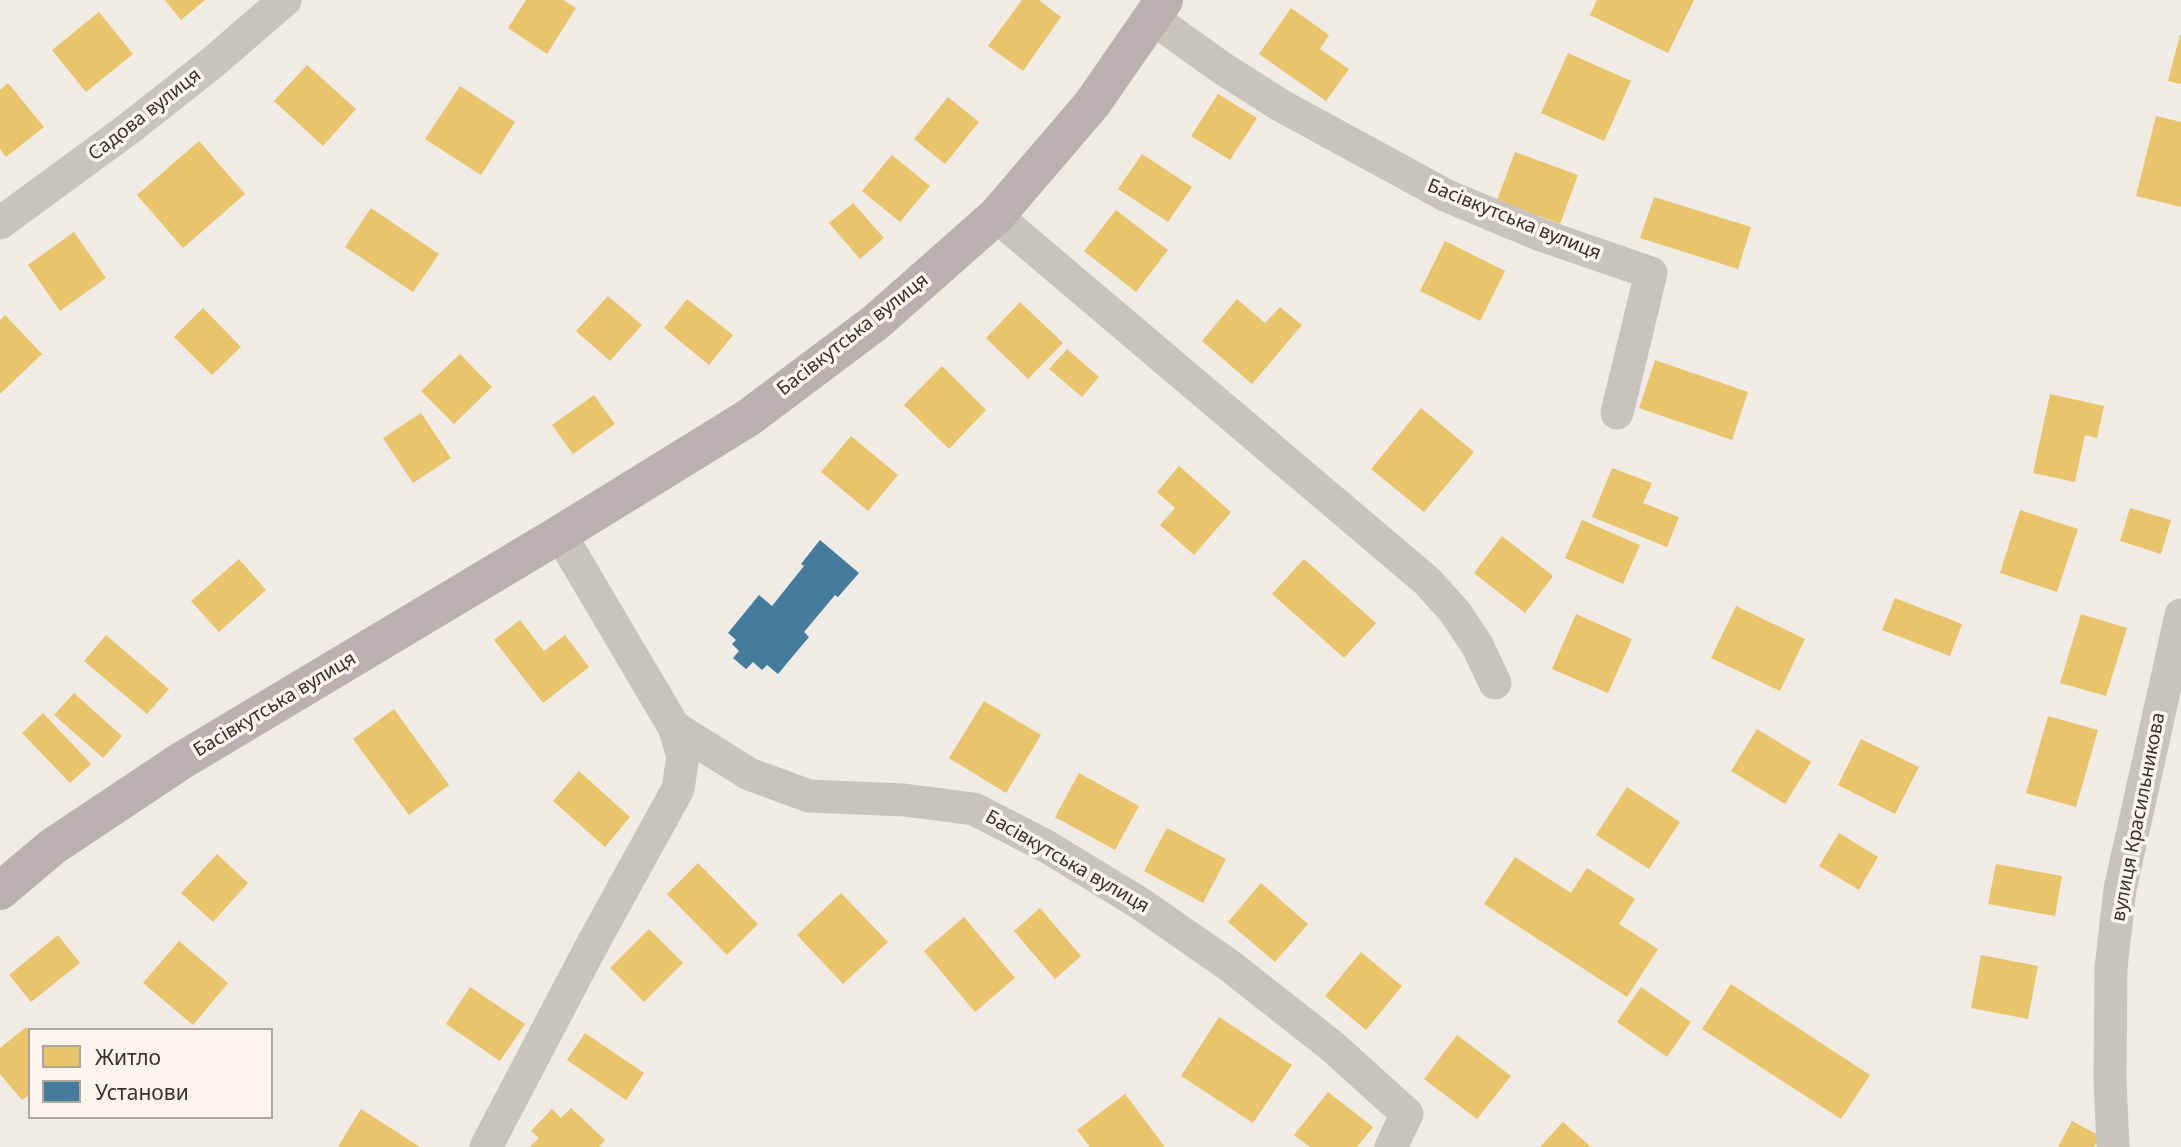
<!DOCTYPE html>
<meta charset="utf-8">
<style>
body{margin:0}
#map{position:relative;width:2181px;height:1147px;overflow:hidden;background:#f0ebe5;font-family:"Noto Sans",sans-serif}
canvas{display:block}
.legend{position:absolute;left:28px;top:1028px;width:245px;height:91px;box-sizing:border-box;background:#fbf5ee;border:2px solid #aea6a0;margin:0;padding:9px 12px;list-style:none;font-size:21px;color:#3b302b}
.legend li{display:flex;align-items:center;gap:14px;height:35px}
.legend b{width:35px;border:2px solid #aea6a0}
</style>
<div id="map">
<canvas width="2181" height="1147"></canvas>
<ul class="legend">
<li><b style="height:19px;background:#e9c46a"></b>Житло</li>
<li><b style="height:19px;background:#457b9d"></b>Установи</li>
</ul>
</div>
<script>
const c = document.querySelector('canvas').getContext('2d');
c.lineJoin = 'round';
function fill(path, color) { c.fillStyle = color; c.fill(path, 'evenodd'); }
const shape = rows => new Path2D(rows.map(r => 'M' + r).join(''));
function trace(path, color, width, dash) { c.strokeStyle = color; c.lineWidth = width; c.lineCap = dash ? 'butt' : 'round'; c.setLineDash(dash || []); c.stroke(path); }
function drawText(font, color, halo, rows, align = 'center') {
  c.font = font + ' "Noto Sans",sans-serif'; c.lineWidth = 7; c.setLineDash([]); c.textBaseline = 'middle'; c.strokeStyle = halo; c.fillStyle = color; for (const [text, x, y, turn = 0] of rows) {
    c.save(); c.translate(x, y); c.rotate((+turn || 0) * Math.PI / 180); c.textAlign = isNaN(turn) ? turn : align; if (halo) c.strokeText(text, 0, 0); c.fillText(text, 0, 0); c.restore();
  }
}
fill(shape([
 [165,0,205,0,181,20],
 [526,0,563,0,576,8,547,54,508,28],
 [1022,0,1039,0,1061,17,1023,71,988,46],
 [1597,0,1694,0,1668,53,1590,15],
 [1291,8,1329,35,1320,49,1349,69,1326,101,1259,54],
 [99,12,133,54,86,92,52,50],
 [2180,35,2181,35,2181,84,2168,81],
 [1568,53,1631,81,1604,141,1541,113],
 [307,65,356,109,323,146,274,101],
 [8,83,44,127,6,157,0,149,0,90],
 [460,86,515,122,481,175,425,139],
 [1218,94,1257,118,1230,160,1191,136],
 [948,97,979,122,945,164,914,139],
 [2156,116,2181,122,2181,207,2136,196],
 [199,141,245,194,183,248,137,195],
 [1515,152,1578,175,1560,224,1497,200],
 [1142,154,1192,187,1168,222,1118,189],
 [892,155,930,186,900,222,862,191],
 [1654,197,1751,227,1738,269,1640,238],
 [853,203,884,238,860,259,829,223],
 [371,208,439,254,413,292,345,247],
 [1116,210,1168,250,1136,292,1084,251],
 [74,232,106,278,60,311,28,265],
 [1445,241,1505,271,1480,321,1420,291],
 [608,296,642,325,610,361,576,331],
 [687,299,733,335,709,365,664,328],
 [1237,299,1265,323,1280,307,1302,325,1252,384,1202,341],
 [1020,302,1063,343,1028,379,986,338],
 [203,308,241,347,212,375,174,337],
 [5,315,42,354,0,394,0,320],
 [1067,349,1099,377,1082,397,1049,369],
 [460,354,492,387,454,424,421,391],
 [1655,360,1748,392,1732,440,1639,408],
 [942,366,986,410,949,449,904,405],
 [2050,394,2104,406,2097,438,2085,435,2075,482,2033,473],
 [594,395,615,424,573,454,552,425],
 [1421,408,1474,452,1424,512,1371,469],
 [421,413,451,458,413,483,383,438],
 [851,436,898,475,868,511,821,472],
 [1179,466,1231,512,1194,555,1160,525,1175,508,1157,492],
 [1612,468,1652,483,1643,503,1679,517,1667,547,1592,517],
 [2130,508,2171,520,2161,554,2120,541],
 [2020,510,2078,529,2057,592,2000,573],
 [1582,520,1640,545,1623,584,1565,558],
 [1502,536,1553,576,1525,613,1474,573],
 [239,559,266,590,219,632,191,601],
 [1304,559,1376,623,1344,658,1272,594],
 [1895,598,1962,624,1950,656,1882,630],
 [1736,606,1805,639,1780,691,1711,658],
 [1576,614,1632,639,1608,693,1552,669],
 [2081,614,2127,628,2106,696,2060,683],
 [520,620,544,651,565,635,589,667,543,703,494,640],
 [106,635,169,689,147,714,84,661],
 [74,693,122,736,103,758,54,715],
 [984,701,1041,735,1006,793,949,758],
 [394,709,449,785,409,815,353,739],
 [43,713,91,764,70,783,22,733],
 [2048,716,2098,730,2076,807,2026,793],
 [1757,729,1811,762,1785,804,1731,771],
 [1861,739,1919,767,1895,814,1838,785],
 [579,771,630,817,605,847,553,801],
 [1079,773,1139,806,1115,850,1055,817],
 [1627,787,1680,822,1649,869,1596,835],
 [1167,828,1226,859,1203,903,1144,871],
 [1839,833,1878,857,1859,890,1819,866],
 [217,854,248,883,213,922,181,893],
 [1515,857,1571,893,1587,868,1635,899,1619,924,1658,949,1627,997,1484,904],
 [698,863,758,924,727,955,667,894],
 [1996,864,2062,876,2055,916,1988,904],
 [1261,883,1308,924,1275,962,1228,922],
 [841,893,888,942,843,984,797,935],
 [1040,908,1081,956,1055,979,1014,931],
 [964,917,1015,978,975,1012,924,951],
 [649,929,683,963,644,1002,610,968],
 [58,935,80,963,31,1002,9,975],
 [179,941,228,983,193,1025,143,983],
 [1361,952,1402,986,1366,1030,1325,996],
 [1981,955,2038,966,2028,1019,1971,1008],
 [1731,984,1870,1075,1841,1119,1702,1029],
 [470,987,525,1024,500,1061,446,1024],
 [1641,987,1691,1022,1667,1057,1617,1022],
 [1219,1017,1292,1065,1253,1123,1181,1076],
 [26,1027,30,1031,30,1094,22,1100,0,1074,0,1048],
 [585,1033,644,1073,626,1100,567,1060],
 [1457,1035,1511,1076,1477,1119,1424,1079],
 [1328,1092,1373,1127,1357,1147,1310,1147,1294,1135],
 [1125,1094,1165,1147,1090,1147,1077,1130],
 [571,1108,605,1140,599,1147,530,1147,539,1138,531,1131,552,1109,561,1118],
 [361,1109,420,1147,338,1147],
 [2072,1121,2100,1136,2094,1147,2058,1147],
 [1563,1122,1591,1147,1540,1147]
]), '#e9c46a');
fill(shape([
 [820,540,859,573,838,597,835,595,804,632,809,637,778,674,767,665,762,670,753,662,746,669,733,658,739,651,732,644,736,640,728,633,759,595,772,606,804,566,801,564]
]), '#457b9d');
trace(shape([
 [1152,18,1222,68,1280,105,1447,196,1541,235,1651,273,1617,413],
 [996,216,1427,581,1455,612,1477,645,1495,683],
 [0,223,127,130,212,63,285,0],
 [674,727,749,774,809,796,904,800,974,809,1046,846,1141,904,1230,966,1333,1047,1407,1114,1391,1147],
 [486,1147,592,945,678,789,683,756,674,727,560,534],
 [2113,1147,2110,1080,2111,968,2120,889,2181,615]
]), '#c9c3be', 33);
trace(shape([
 [0,891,52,847,181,761,560,534,748,418,876,322,996,216,1092,104,1164,0]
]), '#b8b1ad', 38);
drawText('19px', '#3b302b', '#fbf5ee', [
 ["Садова вулиця",145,115,-38],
 ["Басівкутська вулиця",1514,220,22],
 ["Басівкутська вулиця",853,335,-38],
 ["Басівкутська вулиця",275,705,-31],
 ["вулиця Красильникова",2139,817,-79],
 ["Басівкутська вулиця",1067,862,30]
]);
</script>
